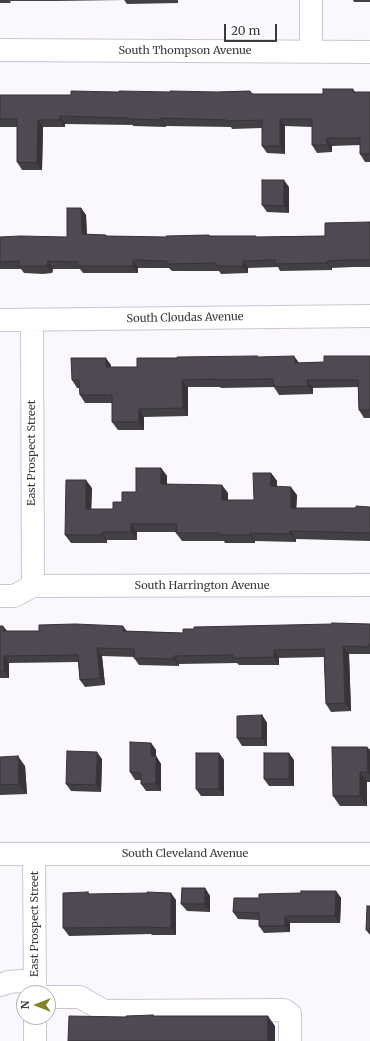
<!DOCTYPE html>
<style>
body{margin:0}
#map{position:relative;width:370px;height:1041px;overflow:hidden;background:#faf7fe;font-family:Merriweather,serif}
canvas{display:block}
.north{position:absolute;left:16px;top:985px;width:40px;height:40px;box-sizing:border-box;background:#fff;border:1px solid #b1b0b2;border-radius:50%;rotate:270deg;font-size:11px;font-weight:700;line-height:16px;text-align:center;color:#3c3a3f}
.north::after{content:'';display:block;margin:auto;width:14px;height:18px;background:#85822b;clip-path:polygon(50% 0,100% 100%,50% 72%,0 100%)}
.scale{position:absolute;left:224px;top:24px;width:53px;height:18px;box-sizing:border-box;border:2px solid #3c3a3f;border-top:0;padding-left:5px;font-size:12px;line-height:14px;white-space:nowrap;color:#3c3a3f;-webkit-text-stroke:3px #fff;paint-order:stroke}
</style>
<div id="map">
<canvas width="370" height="1041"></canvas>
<div class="north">N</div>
<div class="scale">20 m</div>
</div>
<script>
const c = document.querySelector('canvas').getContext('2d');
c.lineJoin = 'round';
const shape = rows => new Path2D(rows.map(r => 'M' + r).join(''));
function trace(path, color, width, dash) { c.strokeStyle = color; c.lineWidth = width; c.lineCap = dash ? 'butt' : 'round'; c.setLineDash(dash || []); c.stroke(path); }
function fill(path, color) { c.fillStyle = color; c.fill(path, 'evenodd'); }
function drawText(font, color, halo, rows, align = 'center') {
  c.font = font + ' Merriweather,serif'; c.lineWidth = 4; c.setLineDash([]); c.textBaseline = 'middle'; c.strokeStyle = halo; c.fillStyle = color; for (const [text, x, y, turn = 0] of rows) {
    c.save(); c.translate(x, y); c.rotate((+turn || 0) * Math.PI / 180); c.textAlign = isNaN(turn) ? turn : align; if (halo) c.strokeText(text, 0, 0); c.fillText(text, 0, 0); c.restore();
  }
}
const minor = shape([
 [311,0,311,51],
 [0,50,370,52],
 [0,320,370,316],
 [32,320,33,586],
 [0,596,14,596,33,586,370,585],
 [0,854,370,854],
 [34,854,35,993],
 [0,985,9,982,35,980],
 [48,997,80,997,104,1011,284,1010,290,1014,290,1041],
 [35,1017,35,1041]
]);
trace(minor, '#cbc6d1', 24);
trace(minor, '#fff', 22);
fill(shape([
 [0,0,187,0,178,0,178,3,127,4,124,0,55,1,10,1,11,3,0,3],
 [353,0,370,0,370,2,354,2],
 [353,89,355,92,370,92,370,162,365,162,360,154,360,145,332,146,332,152,317,153,312,145,312,127,285,126,285,154,267,153,262,146,262,128,232,129,231,127,166,126,166,127,133,126,133,125,65,124,65,127,43,127,42,170,22,170,17,162,17,127,0,127,0,95,71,95,119,92,217,92,250,91,253,94,323,94],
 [289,187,289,213,267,212,262,205],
 [81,208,86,215,87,234,106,235,107,236,166,237,209,235,210,236,256,236,256,237,325,236,370,222,370,267,353,267,332,268,332,270,280,271,278,267,248,268,248,273,221,274,219,271,172,271,169,268,138,268,138,273,83,273,80,269,53,269,52,273,43,274,24,273,21,269,0,269,0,237,67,237],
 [370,356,370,418,364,418,359,410,358,387,313,388,313,394,279,395,274,387,221,388,220,387,188,387,188,416,144,417,144,430,118,430,112,422,112,403,85,403,80,395,79,388,77,388,72,380,111,365,111,367,137,367,177,358,258,357,299,363,324,362],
 [161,468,167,476,167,484,228,493,228,500,254,500,271,473,277,481,277,487,297,495,296,508,356,508,370,507,370,541,296,539,296,542,255,541,255,543,225,543,224,541,182,541,176,533,176,532,137,532,137,540,107,540,107,543,71,543,65,535,92,488,91,509,113,509,122,502,136,492],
 [370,624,370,654,349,654,351,711,331,712,326,704,324,657,279,658,279,665,239,665,237,663,179,664,179,666,139,665,134,658,134,657,102,656,105,685,85,687,80,680,78,662,9,663,9,678,0,678,0,626,3,626,7,631,127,631,183,633],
 [262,715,267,723,267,746,242,746,237,738],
 [151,743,156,750,156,756,161,764,161,791,146,791,141,784,141,780,135,780,130,772],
 [367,747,370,750,370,782,367,782,367,806,340,806,333,796],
 [219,753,224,760,224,796,201,796,196,789],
 [0,757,25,766,27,794,0,795],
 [102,759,101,792,71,791,66,784],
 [294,760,294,786,269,786,264,779],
 [205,888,210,896,210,912,187,911,181,904],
 [336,891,341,898,340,923,290,923,290,932,264,933,259,926,259,920,238,919,233,912,259,898,301,893],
 [88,892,89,894,176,900,176,935,152,935,151,934,69,936,63,928],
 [370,906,370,935,366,930]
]), '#433f47');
fill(shape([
 [60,116,65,124,65,127,60,120],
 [161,118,166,126,166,127,161,120],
 [280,119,285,126,285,154,280,146],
 [38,120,43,127,42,170,37,163],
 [327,138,332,146,332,152,327,145],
 [284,180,289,187,289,213,284,206],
 [81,208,86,215,87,241,82,234],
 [133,260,138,268,138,273,133,266],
 [48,261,53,269,52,273,47,266],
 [243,261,248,268,248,273,243,266],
 [327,261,332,268,332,270,327,263],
 [294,356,300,364,295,363],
 [106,358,111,365,111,375,106,367],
 [182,380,188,387,188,416,183,408],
 [307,380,313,388,313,394,308,386],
 [139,409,144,417,144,430,139,422],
 [161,468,167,476,167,492,161,484],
 [271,473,277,481,277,494,271,486],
 [86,480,92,488,91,517,86,509],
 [222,485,228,493,228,508,222,500],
 [291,487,297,495,296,516,291,508],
 [131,524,137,532,137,540,131,532],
 [290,531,296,539,296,542,290,534],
 [102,532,107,540,107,543,102,535],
 [250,533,255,541,255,543,250,535],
 [3,626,9,634,3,631],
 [123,626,129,634,123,631],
 [343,646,349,654,351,711,345,703],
 [97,648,102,656,105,685,100,678],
 [274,650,279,658,279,665,274,657],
 [4,656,9,663,9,678,4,671],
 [174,656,179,664,179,666,173,659],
 [262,715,267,723,267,746,262,738],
 [151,743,156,750,156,764,151,756],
 [367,747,370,750,370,775,368,772],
 [97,752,102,759,101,792,96,785],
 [219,753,224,760,224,796,219,789],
 [289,753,294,760,294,786,289,779],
 [18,756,25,766,27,794,19,784],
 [156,756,161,764,161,791,156,784],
 [360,772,367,782,367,806,360,796],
 [205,888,210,896,210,912,205,904],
 [336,891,341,898,340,923,335,916],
 [171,893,176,900,176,935,171,928],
 [285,916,290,923,290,932,285,926],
 [268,1016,275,1026,275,1041,268,1041]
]), '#373339');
const building = shape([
 [323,89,353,89,353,92,370,92,370,154,360,154,360,138,327,138,327,145,312,145,312,119,280,119,280,146,262,146,262,120,227,121,227,120,161,118,161,120,128,119,128,118,60,116,60,120,38,120,37,163,17,162,17,119,0,119,0,95,71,95,71,91,119,92,119,91,170,92,170,91,217,92,250,91,251,94,323,94,323,89],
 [262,180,284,180,284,206,262,205,262,180],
 [67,208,81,208,82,234,106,235,106,236,166,237,166,236,209,235,209,236,256,236,256,237,325,236,325,223,370,222,370,260,348,260,327,261,327,263,275,264,275,260,243,261,243,266,216,266,216,263,167,264,167,261,133,260,133,266,78,266,78,262,48,261,47,266,19,266,19,261,0,262,0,237,20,236,67,237,67,208],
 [257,356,257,357,294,356,295,363,324,362,324,356,370,356,370,410,359,410,358,380,307,380,308,386,274,387,273,379,216,380,216,379,182,380,183,408,139,409,139,422,112,422,112,395,80,395,79,380,72,380,71,358,106,358,106,367,137,367,137,358,177,358,177,357,257,356],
 [136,468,161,468,161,484,222,485,222,500,254,500,253,473,271,473,271,486,291,487,291,508,356,508,356,506,370,507,370,533,290,531,290,534,250,533,250,535,219,535,219,533,176,533,177,524,131,524,131,532,102,532,102,535,65,535,66,480,86,480,86,509,113,509,113,502,122,502,122,492,136,492,136,468],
 [332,623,370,624,370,645,368,645,368,647,343,646,345,703,326,704,324,649,274,650,274,657,233,658,233,655,174,656,173,659,134,658,134,649,97,648,100,678,80,680,78,655,4,656,4,671,0,671,0,626,3,626,3,631,39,631,39,625,75,624,123,626,123,631,183,633,183,629,194,629,194,627,332,624,332,623],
 [262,715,262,738,237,738,237,716,262,715],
 [130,742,151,743,151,756,156,756,156,784,141,784,141,773,130,772,130,742],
 [332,747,367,747,368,772,360,772,360,796,333,796,332,747],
 [67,751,97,752,96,785,66,784,67,751],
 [196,753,219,753,219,789,196,789,196,753],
 [264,753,289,753,289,779,264,779,264,753],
 [18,756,19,784,0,785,0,757,18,756],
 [182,888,205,888,205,904,181,904,182,888],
 [301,891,336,891,335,916,285,916,285,926,259,926,259,913,233,912,234,898,259,898,259,894,301,893,301,891],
 [88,892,88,894,147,893,147,892,171,893,171,928,146,927,63,928,63,893,88,892],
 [367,906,370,906,370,930,366,930,367,906],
 [153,1015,153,1016,268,1016,268,1041,68,1041,69,1016,126,1017,126,1016,153,1015]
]);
fill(building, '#4e4952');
trace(building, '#373339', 1);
drawText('11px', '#3c3a3f', '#fff', [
 ["South Thompson Avenue",185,51],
 ["South Cloudas Avenue",185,318,-1],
 ["East Prospect Street",32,453,-90],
 ["South Harrington Avenue",202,586],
 ["South Cleveland Avenue",185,854],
 ["East Prospect Street",35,924,-90]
]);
</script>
